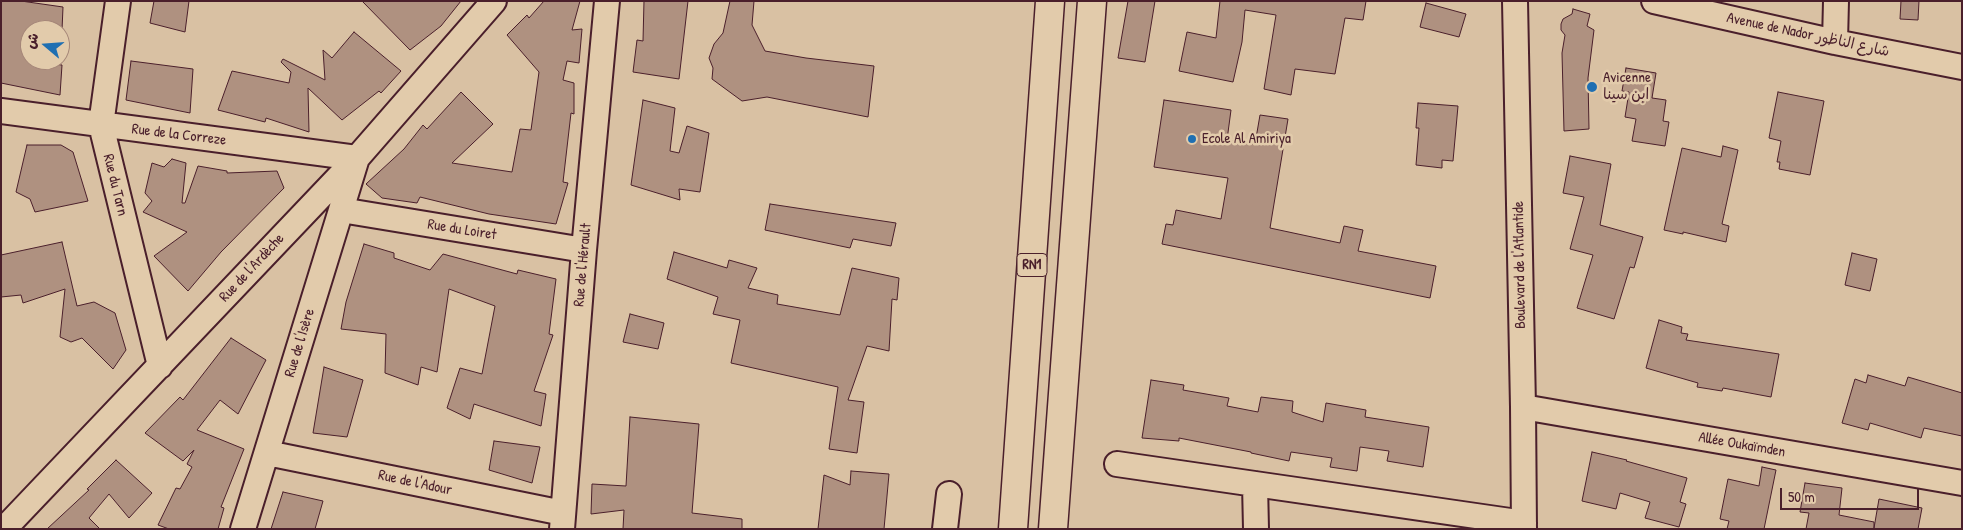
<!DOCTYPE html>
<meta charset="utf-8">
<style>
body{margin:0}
#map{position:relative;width:1963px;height:530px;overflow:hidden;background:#d9c1a3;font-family:"Patrick Hand","Playpen Sans Arabic",sans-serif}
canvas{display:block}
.frame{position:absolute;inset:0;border:2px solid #4a1f2b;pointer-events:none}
.north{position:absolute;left:20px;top:20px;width:50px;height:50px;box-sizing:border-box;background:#e2cbab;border:1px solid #a58678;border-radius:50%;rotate:288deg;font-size:14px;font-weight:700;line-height:20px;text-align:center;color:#4a1f2b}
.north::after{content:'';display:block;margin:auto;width:18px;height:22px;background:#1f6fb2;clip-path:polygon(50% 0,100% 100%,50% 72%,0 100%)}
.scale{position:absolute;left:1780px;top:488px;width:139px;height:22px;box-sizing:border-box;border:2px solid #4a1f2b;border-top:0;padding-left:6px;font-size:15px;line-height:18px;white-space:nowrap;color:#4a1f2b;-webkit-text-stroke:4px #e2cbab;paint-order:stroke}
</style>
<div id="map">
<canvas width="1963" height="530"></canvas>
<div class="frame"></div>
<div class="north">ش</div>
<div class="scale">50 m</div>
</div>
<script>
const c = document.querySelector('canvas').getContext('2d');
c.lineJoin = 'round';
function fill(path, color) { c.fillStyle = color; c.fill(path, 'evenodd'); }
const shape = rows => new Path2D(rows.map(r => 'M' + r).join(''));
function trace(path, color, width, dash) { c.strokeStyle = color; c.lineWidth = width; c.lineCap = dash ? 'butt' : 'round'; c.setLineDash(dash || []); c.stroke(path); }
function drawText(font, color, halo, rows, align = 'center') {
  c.font = font + ' "Patrick Hand","Playpen Sans Arabic",sans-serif'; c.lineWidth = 5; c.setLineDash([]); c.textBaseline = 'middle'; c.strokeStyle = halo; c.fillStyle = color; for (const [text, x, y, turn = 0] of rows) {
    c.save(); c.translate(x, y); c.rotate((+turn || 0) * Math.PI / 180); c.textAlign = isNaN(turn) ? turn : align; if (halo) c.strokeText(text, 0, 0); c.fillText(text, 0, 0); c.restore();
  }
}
const building = shape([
 [1,1,21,1,63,7,62,30,30,30,30,61,62,65,60,95,1,83,1,1],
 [154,1,189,1,185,32,150,23,154,1],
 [362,1,461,1,441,26,410,50,362,1],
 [544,1,580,1,572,30,582,29,579,63,567,61,563,80,574,83,574,114,571,113,563,182,568,183,556,224,489,214,420,197,417,203,382,198,366,184,404,149,423,125,427,129,461,92,493,124,452,163,512,172,520,129,531,130,539,72,507,35,527,15,529,18,544,1],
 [644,1,688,1,679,79,633,72,637,40,643,41,644,1],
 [730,1,754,1,752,25,765,51,806,58,874,66,868,117,767,97,742,101,712,79,713,68,709,58,714,44,723,33,730,1],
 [1128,1,1155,1,1145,62,1118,58,1128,1],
 [1220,1,1366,1,1363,20,1345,18,1335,74,1295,69,1291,95,1264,89,1276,15,1245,10,1242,42,1233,82,1179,71,1187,32,1216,38,1220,1],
 [1901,1,1919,1,1918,20,1900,19,1901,1],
 [1426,3,1466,14,1459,37,1420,27,1426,3],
 [1573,9,1590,14,1587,26,1594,30,1588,78,1589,129,1564,131,1562,53,1565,35,1561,30,1561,24,1563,19,1572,14,1573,9],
 [354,32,401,71,381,93,379,91,342,120,308,88,309,132,266,118,265,122,218,110,232,71,289,83,291,72,281,62,283,59,325,80,323,50,332,58,354,32],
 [131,61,193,69,190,113,126,100,131,61],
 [1626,68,1656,73,1652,98,1666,100,1663,121,1669,122,1665,146,1632,141,1636,119,1625,117,1629,92,1622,91,1626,68],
 [1778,92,1824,101,1810,175,1779,169,1780,162,1777,162,1781,141,1769,138,1778,92],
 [643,100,675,108,670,151,679,153,687,126,709,133,700,192,679,189,680,200,631,185,643,100],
 [1164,100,1231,110,1227,140,1255,144,1260,115,1288,119,1270,228,1340,243,1344,226,1363,230,1358,251,1436,266,1430,298,1162,244,1166,224,1173,225,1176,210,1221,219,1228,178,1154,167,1164,100],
 [1418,103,1458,106,1453,161,1442,160,1442,168,1416,165,1419,128,1416,128,1418,103],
 [27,145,61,145,73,152,88,201,35,212,30,199,16,192,27,145],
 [1723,146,1738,150,1722,224,1729,226,1726,242,1683,232,1683,234,1664,230,1682,148,1721,157,1723,146],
 [1570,156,1611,164,1600,225,1643,237,1634,268,1630,267,1614,319,1577,308,1593,255,1570,249,1584,197,1563,193,1570,156],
 [172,159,186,163,182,203,185,203,198,166,227,171,227,173,277,171,284,188,221,252,188,291,154,256,187,232,143,212,152,201,145,193,152,163,164,167,172,159],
 [770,204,896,223,891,246,853,239,850,248,765,230,770,204],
 [62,242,77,306,94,302,115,313,126,350,113,369,82,338,71,342,60,337,65,289,23,303,21,295,1,297,1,255,62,242],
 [364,244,394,253,394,258,430,270,443,254,517,274,518,270,556,279,549,334,553,335,534,391,546,394,541,426,474,404,470,419,447,408,460,368,482,374,495,306,449,289,437,372,421,367,418,385,385,373,386,334,341,329,346,302,364,244],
 [674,252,727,268,729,260,757,268,748,288,778,295,777,304,840,315,852,268,899,278,897,300,892,299,889,351,867,346,848,400,864,402,857,453,829,449,838,387,731,363,740,320,713,314,718,297,667,279,674,252],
 [1852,253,1877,259,1870,291,1845,285,1852,253],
 [630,314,664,323,658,349,623,342,630,314],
 [1659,320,1682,327,1681,333,1688,334,1686,340,1779,354,1771,397,1723,388,1722,391,1697,387,1698,383,1646,368,1659,320],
 [231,338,266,360,238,414,220,400,197,430,244,449,221,507,224,508,218,529,169,529,158,525,176,488,180,489,192,467,187,464,194,450,183,461,145,433,180,397,183,400,231,338],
 [324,367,363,380,347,437,313,433,324,367],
 [1868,375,1905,386,1908,377,1962,393,1962,436,1924,428,1921,438,1870,423,1868,430,1842,423,1855,379,1866,383,1868,375],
 [1151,380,1184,385,1183,390,1229,398,1227,406,1258,412,1261,397,1293,401,1292,412,1323,422,1326,403,1366,410,1365,417,1429,427,1423,467,1387,461,1389,451,1360,447,1357,471,1330,467,1332,458,1291,452,1289,461,1251,453,1251,452,1179,438,1179,441,1142,438,1151,380],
 [630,417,699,424,692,513,742,519,742,529,623,529,624,510,591,514,592,484,626,486,630,417],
 [494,441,540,447,532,483,489,470,494,441],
 [1592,452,1627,460,1626,461,1687,478,1680,502,1686,504,1679,527,1645,518,1650,502,1620,493,1616,509,1582,501,1592,452],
 [116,460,152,493,129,518,109,494,89,518,100,529,47,529,89,490,87,489,116,460],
 [1762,467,1776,470,1764,529,1727,529,1729,521,1720,519,1728,479,1759,486,1762,467],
 [851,471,889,474,884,529,818,529,824,475,850,485,851,471],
 [1805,483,1842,488,1839,515,1874,522,1874,528,1879,499,1922,508,1918,529,1806,529,1809,513,1800,512,1805,483],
 [283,492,323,501,315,529,271,529,283,492]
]);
fill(building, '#af9180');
trace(building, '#4a1f2b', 1);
const minor = shape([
 [118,1,101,125,160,366],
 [1515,1,1523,407,1524,529],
 [1654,1,1835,42,1962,67],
 [1835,42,1836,1],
 [1,111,357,158,243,529],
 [341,210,584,250],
 [1523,407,1962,483],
 [267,453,563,513],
 [1117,464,1524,523],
 [1255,484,1256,529],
 [4,529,357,158,494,1],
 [562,529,584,250,607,1],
 [945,529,949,494]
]);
const highway = shape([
 [1013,529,1050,1],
 [1053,529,1092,1]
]);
trace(minor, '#4a1f2b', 28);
trace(highway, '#4a1f2b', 31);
trace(minor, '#e2cbab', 24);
trace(highway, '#e2cbab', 28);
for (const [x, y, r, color] of [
 [1592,87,6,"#1f6fb2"],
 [1192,139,5,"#1f6fb2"]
]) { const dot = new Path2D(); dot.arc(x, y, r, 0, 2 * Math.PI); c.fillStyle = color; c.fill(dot); trace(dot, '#e2cbab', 2); }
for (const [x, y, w] of [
 [1032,265,30]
]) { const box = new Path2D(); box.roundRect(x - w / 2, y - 11.5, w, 23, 4); c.fillStyle = '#e2cbab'; c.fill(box); trace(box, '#4a1f2b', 1); }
drawText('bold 14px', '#4a1f2b', null, [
 ["RN1",1032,265]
]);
drawText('15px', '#4a1f2b', '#e2cbab', [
 ["Avenue de Nador شارع الناظور",1808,35,12],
 ["Rue de la Correze",179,135,7],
 ["Rue du Tarn",115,185,76],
 ["Rue du Loiret",462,230,9],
 ["Rue de l'Hérault",583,265,-85],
 ["Boulevard de l'Atlantide",1520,265,-91],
 ["Rue de l'Ardèche",252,268,-47],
 ["Rue de l'Isère",300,343,-73],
 ["Allée Oukaïmden",1742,445,10],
 ["Rue de l'Adour",415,483,12]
]);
drawText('15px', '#4a1f2b', '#e2cbab', [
 ["Avicenne",1603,78],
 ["ابن سينا",1603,95],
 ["Ecole Al Amiriya",1202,139]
], 'left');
</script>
